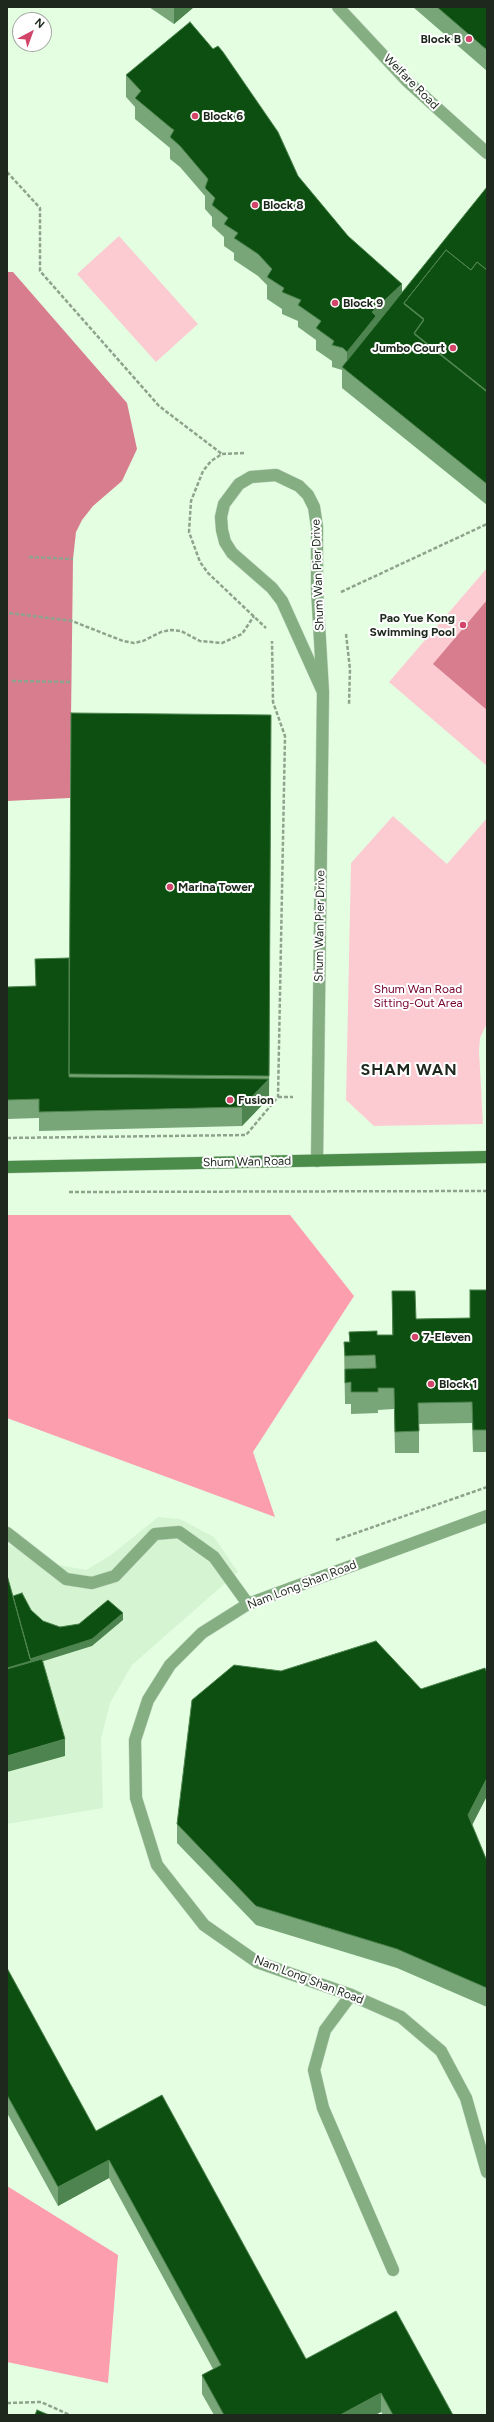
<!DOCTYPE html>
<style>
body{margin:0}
#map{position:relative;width:494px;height:2422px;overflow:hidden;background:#e4fee2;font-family:Figtree,sans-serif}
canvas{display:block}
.frame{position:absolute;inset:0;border:8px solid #1e281d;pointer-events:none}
.north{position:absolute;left:12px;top:12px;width:40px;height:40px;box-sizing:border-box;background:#fff;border:1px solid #a5a9a5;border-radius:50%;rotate:41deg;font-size:11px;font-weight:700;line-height:16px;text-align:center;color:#1e281d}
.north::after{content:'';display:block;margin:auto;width:14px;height:18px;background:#d34469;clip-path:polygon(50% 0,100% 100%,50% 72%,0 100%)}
</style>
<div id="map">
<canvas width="494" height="2422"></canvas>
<div class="frame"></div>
<div class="north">N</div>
</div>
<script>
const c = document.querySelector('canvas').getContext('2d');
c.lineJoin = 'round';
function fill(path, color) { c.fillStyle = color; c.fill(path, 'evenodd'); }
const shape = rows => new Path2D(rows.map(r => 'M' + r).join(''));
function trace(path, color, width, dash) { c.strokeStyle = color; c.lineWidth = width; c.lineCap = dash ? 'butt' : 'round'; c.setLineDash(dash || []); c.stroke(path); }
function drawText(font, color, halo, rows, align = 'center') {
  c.font = font + ' Figtree,sans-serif'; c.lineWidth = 4; c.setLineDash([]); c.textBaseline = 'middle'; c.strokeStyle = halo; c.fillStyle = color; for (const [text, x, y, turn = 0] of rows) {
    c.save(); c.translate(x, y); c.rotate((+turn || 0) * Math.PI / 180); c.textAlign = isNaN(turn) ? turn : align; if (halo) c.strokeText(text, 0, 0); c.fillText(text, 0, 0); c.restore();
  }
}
fill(shape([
 [158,1517,180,1519,214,1537,238,1572,132,1665,110,1703,101,1739,103,1808,7,1824,7,1544,49,1563,86,1570,111,1555]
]), '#d5f5d2');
fill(shape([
 [119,236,198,324,156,362,77,274],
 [487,568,487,766,389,682],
 [393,816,447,864,487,818,487,1023,480,1038,479,1051,483,1124,374,1126,346,1100,351,863]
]), '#fccbd2');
fill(shape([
 [7,1215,290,1215,354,1296,253,1452,275,1517,7,1418],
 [7,2186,118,2255,108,2383,7,2362]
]), '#fc9eae');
fill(shape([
 [7,272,13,272,127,403,137,449,122,481,93,506,82,520,76,532,73,559,70,798,7,801],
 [487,600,487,710,433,664]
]), '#d87d8e');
const lane = shape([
 [7,1533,66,1579,92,1583,115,1576,155,1534,179,1532,214,1557,248,1604],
 [351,1995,325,2030,314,2070,323,2108,393,2270]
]);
const street = shape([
 [338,7,407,81,487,153],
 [317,1161,323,692,317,589,317,527,314,507,308,495,299,486,276,475,251,477,239,484,224,504,221,517,222,530,225,542,232,553,272,588,282,601,323,692],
 [487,1516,248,1604,202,1633,170,1665,148,1700,135,1740,136,1798,157,1865,204,1925,257,1962,351,1995,401,2017,441,2051,466,2098,487,2172]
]);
const secondary = shape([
 [7,1167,487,1157]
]);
trace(lane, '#c0d7bf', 13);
trace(street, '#c0d7bf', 13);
trace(secondary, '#c0d7bf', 13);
trace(shape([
 [7,172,40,208,40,271,159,406,222,454],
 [244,453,222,454,211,461,203,471,191,501,189,532,200,562,208,573,266,628],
 [29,557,73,559],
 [341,592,487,524],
 [9,613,72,621,123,641,134,643,143,641,161,632,171,630,181,631,200,641,222,643,242,634,254,616],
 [346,634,350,669,349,705],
 [12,681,71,682],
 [278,1097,293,1097],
 [7,1138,246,1135,278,1097,285,736,273,702,272,641],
 [69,1192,487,1191],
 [336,1540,487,1487],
 [7,2403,41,2402,70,2415]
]), '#8fa28d', 2.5, [4, 2]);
trace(lane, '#85af83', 12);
trace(street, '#85af83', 12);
trace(secondary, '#4c8c4a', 12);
fill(shape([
 [149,7,194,7,174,24],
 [413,7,487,7,487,71],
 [126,75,298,176,348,236,402,294,487,187,487,505,342,388,342,370,332,367,332,361,316,350,316,340,298,327,298,321,282,314,282,309,267,299,267,285,258,276,234,260,234,253,224,246,224,237,212,226,212,217,205,209,205,196,180,167,170,159,170,148,135,119,135,107,126,97],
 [271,715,269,1098,242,1126,39,1131,39,1118,7,1119,7,987,36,987,35,959,69,958],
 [470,1290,487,1290,487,1452,473,1452,472,1423,419,1424,419,1453,395,1453,394,1409,378,1410,378,1413,351,1414,351,1404,345,1404,344,1342,349,1342,349,1332,377,1335,392,1335,392,1291,416,1319,470,1318],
 [487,1673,487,1796,472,1825,487,1861,487,2007,397,1968,256,1925,177,1843,177,1824,421,1689],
 [7,1968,96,2131,306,2359,453,2415,383,2415,381,2412,375,2415,214,2415,202,2394,202,2375,213,2369,109,2178,58,2206,7,2113]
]), '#78a679');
fill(shape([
 [174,7,194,7,174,24],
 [402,284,402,306,347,371,347,352,372,312],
 [271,715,269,1098,242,1126,242,1107,269,1079],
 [123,1613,123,1620,92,1646,31,1665,7,1684,7,1668,28,1659],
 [65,1739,65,1756,7,1772,7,1756],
 [487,1778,487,1796,468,1833,468,1815],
 [109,2160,109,2178,58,2206,58,2187],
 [381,2393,381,2412,375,2415,340,2415]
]), '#4e844f');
const building = shape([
 [437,7,487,7,487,50,437,7],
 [190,22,213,49,218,46,223,52,278,132,298,176,348,236,402,284,372,312,376,316,347,352,343,348,332,345,334,341,316,328,321,321,298,305,301,300,282,292,284,288,267,277,272,269,258,254,234,238,238,233,224,224,228,218,212,205,215,198,205,188,208,179,180,146,170,137,174,130,171,128,135,98,141,91,126,75,190,22],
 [487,187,487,270,477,262,471,270,446,250,404,303,404,304,424,320,414,334,487,392,487,484,342,367,487,187],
 [446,250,471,270,477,262,487,270,487,391,414,333,424,319,404,303,446,250],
 [71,713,271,715,269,1076,69,1074,71,713],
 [69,958,69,1077,269,1079,242,1107,39,1112,39,1099,7,1100,7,987,36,986,35,959,69,958],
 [470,1290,487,1290,487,1430,473,1430,472,1402,418,1403,419,1431,395,1432,394,1388,378,1388,378,1392,351,1392,351,1382,345,1383,345,1369,376,1368,375,1355,345,1356,344,1342,350,1342,349,1332,377,1331,377,1335,393,1335,392,1291,415,1291,416,1319,470,1318,470,1290],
 [7,1575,31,1661,7,1668,7,1575],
 [22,1593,31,1610,43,1621,60,1627,79,1624,108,1600,123,1613,92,1639,30,1659,13,1596,22,1593],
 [376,1641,421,1689,485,1668,487,1673,487,1778,468,1815,487,1861,487,1988,397,1949,256,1906,177,1824,192,1700,234,1665,281,1671,376,1641],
 [42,1659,65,1739,7,1756,7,1669,42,1659],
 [7,1968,96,2131,162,2095,306,2359,396,2311,453,2415,393,2415,381,2393,340,2415,224,2415,202,2375,221,2365,109,2160,58,2187,7,2095,7,1968],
 [37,2410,49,2415,35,2415,37,2410]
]);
fill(building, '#0d4f10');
trace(building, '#4e844f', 1);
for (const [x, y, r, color] of [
 [469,39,4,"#d34469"],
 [195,116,4,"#d34469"],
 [255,205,4,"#d34469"],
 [335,303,4,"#d34469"],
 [453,348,4,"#d34469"],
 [463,625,4,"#d34469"],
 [170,887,4,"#d34469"],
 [230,1100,4,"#d34469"],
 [415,1337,4,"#d34469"],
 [431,1384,4,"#d34469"]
]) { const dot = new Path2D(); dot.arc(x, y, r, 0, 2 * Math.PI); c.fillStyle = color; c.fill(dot); trace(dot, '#fff', 1.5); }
drawText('bold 12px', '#1e281d', '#fff', [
 ["Block B",461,39,"right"],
 ["Block 6",203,116],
 ["Block 8",263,205],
 ["Block 9",343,303],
 ["Jumbo Court",445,348,"right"],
 ["Pao Yue Kong",455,618,"right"],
 ["Swimming Pool",455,632,"right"],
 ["Marina Tower",178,887],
 ["Fusion",238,1100],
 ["7-Eleven",423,1337],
 ["Block 1",439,1384]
], 'left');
drawText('12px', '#1e281d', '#fff', [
 ["Welfare Road",411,82,45],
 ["Shum Wan Pier Drive",318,575,-92],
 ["Shum Wan Pier Drive",320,926,-89],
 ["Shum Wan Road",247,1162,-1],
 ["Nam Long Shan Road",302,1585,-21],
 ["Nam Long Shan Road",309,1980,21]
]);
drawText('12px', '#74002d', '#fff', [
 ["Shum Wan Road",418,989],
 ["Sitting-Out Area",418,1003]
]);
c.letterSpacing = '1px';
drawText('bold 16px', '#1e281d', '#fff', [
 ["SHAM WAN",409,1070]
]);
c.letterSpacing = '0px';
</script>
